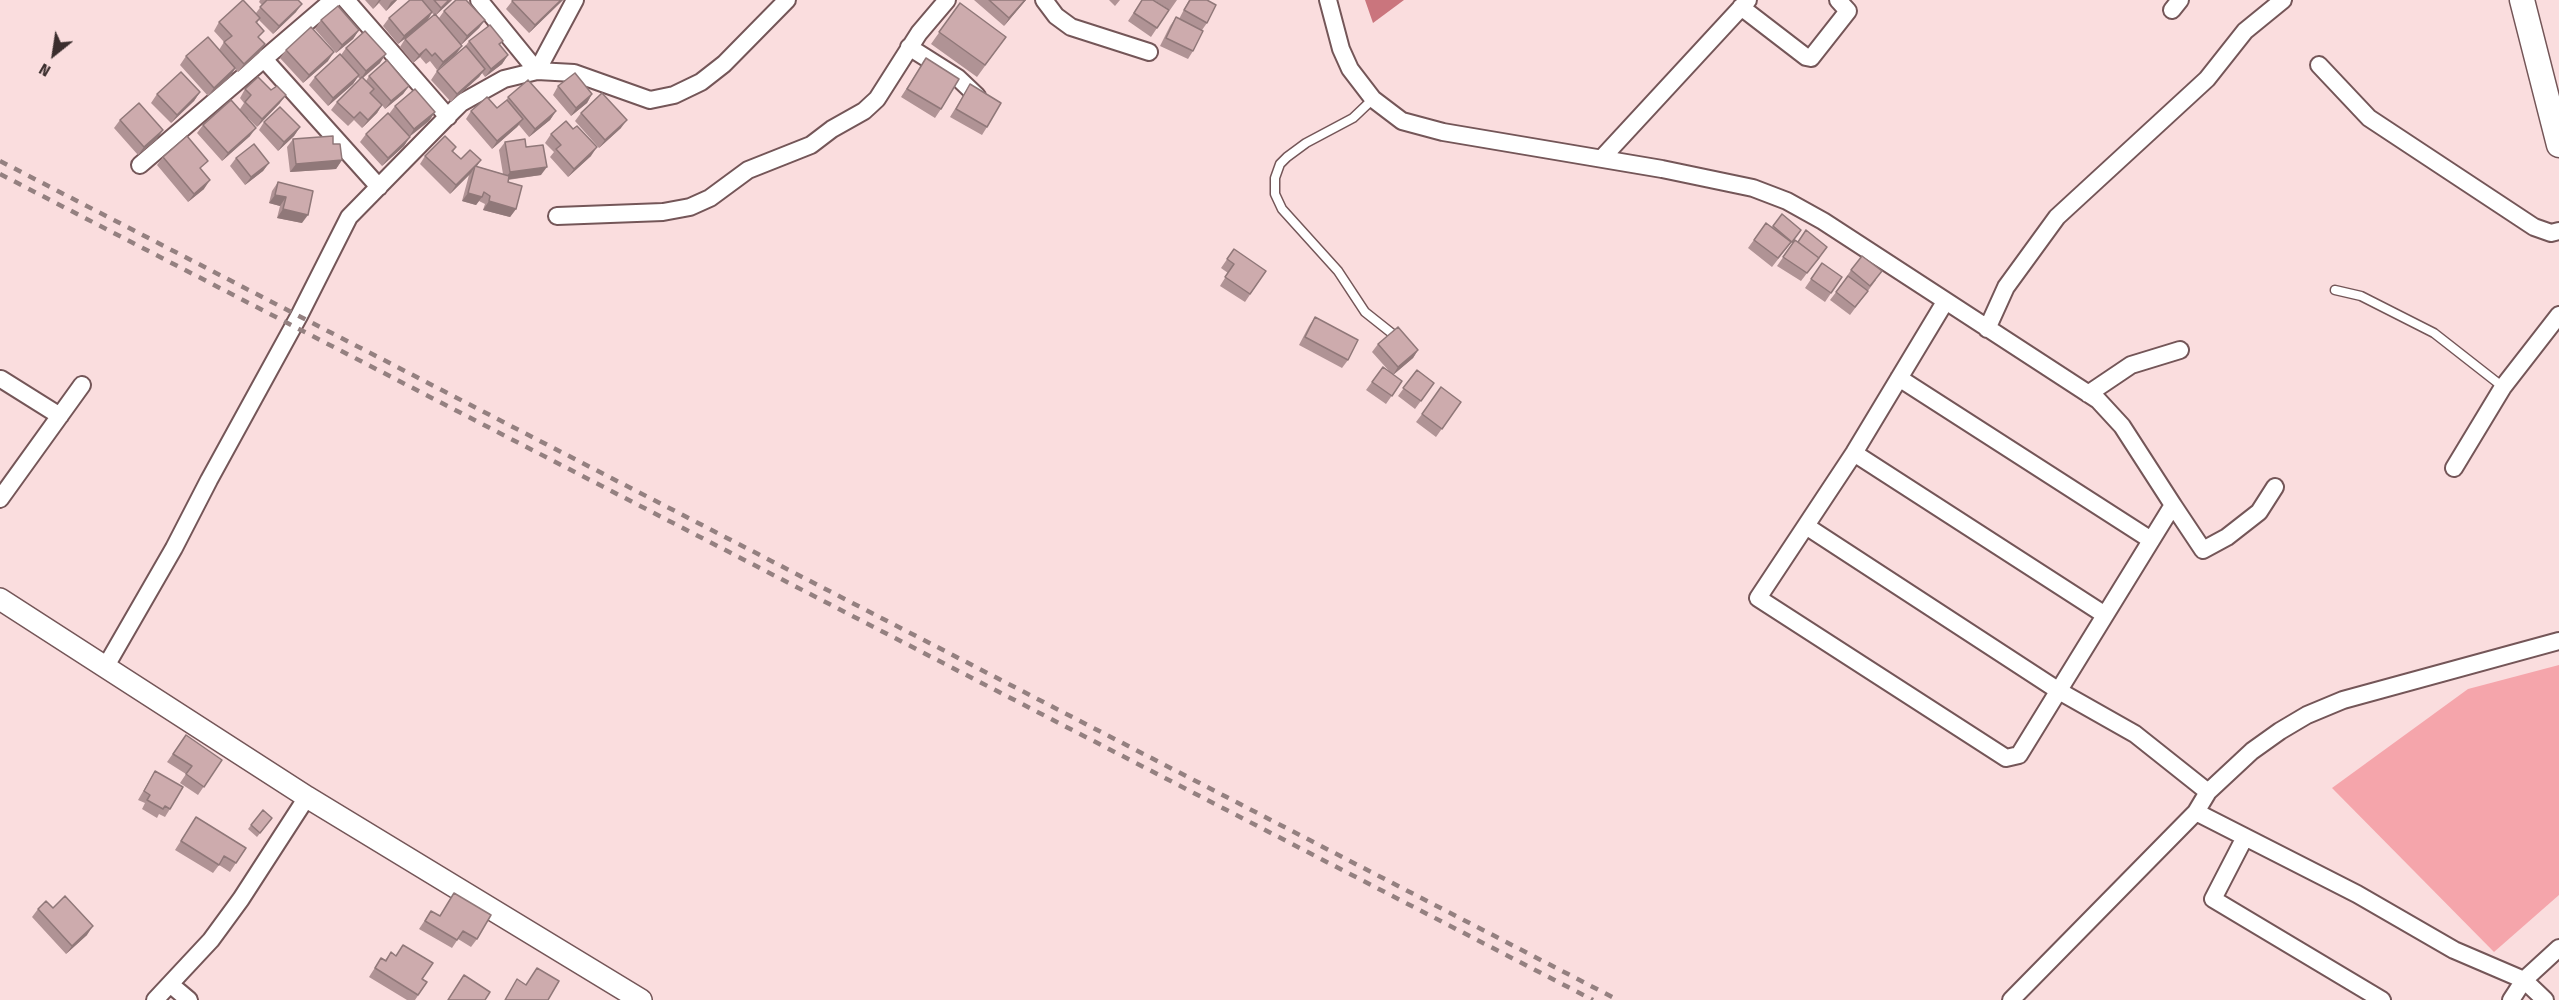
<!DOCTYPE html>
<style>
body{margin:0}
#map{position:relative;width:2559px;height:1000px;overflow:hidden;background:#faddde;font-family:"Fira Sans Condensed",sans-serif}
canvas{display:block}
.north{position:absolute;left:24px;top:24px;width:60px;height:60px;-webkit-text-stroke:4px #faddde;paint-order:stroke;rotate:210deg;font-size:16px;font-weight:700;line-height:24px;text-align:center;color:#3a2d2d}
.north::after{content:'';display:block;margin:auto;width:21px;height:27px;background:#3a2d2d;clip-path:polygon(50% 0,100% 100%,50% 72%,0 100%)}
</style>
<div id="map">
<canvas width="2559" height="1000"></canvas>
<div class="north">N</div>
</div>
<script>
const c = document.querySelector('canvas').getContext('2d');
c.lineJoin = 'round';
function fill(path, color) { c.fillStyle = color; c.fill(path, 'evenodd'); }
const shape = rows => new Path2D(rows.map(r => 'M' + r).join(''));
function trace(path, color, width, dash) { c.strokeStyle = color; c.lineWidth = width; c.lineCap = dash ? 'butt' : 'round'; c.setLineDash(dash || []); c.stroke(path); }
fill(shape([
 [2559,665,2559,895,2494,952,2332,788,2468,689]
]), '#f5a5ab');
fill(shape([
 [1365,0,1404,0,1373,23]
]), '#ca757d');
const service = shape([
 [1373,99,1353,118,1306,143,1287,157,1280,164,1275,178,1275,194,1282,209,1338,271,1365,312,1399,339],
 [2335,290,2361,296,2434,333,2503,387]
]);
const minor = shape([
 [346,0,448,117],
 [479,0,537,71,575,0],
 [1044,0,1056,16,1071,27,1149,52],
 [1328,0,1341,49,1350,69,1373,99,1402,121,1443,132,1662,169,1753,188,1787,201,1823,221,2098,400,2122,426,2173,505,2019,755,2006,758,1758,598,1854,453,1945,302],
 [1741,7,1806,57,1811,58,1848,11,1838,0],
 [2172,10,2180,0],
 [909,47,958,78,977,96],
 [264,59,379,187],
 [2319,65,2369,118,2534,227,2551,233,2559,231],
 [1602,158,1748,0],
 [140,165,333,0],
 [557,216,663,212,690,207,710,198,748,170,811,145,832,129,864,111,877,99,919,33,947,0],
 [1987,329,2006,287,2057,217,2207,79,2245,31,2283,0],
 [1899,378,2151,540],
 [1,379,60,416],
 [2088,394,2131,365,2180,350],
 [1854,453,2105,615],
 [2454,468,2503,387,2559,315],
 [0,499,82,385],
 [2173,505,2203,550,2227,537,2259,512,2275,487],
 [1806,526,2059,691,2135,734,2208,792],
 [106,666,174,548,209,480,299,316,349,217,452,112,461,103,504,79,537,71,574,73,650,100,674,95,701,82,724,64,787,0],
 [2196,812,2357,894,2454,950,2524,980,2511,1000],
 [2245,837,2213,899,2382,1000],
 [170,984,189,1000],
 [155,1000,211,940,241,899,307,797],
 [2011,1000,2196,812,2208,792,2252,751,2280,731,2307,715,2343,700,2559,641],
 [2545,1000,2524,980,2559,948]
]);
const tertiary = shape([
 [0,599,307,797,641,1000]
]);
const secondary = shape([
 [2522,0,2559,145]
]);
trace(service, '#745658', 11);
trace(minor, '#745658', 20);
trace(tertiary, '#745658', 24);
trace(secondary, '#745658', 27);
trace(service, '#fff', 8);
trace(minor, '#fff', 16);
trace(tertiary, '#fff', 21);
trace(secondary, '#fff', 24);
trace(shape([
 [0,161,1618,1000],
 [0,174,1593,1000]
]), '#948080', 4.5, [8, 8]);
fill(shape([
 [260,0,298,0,296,12,273,34,259,20,257,23,259,38,265,44,259,53,238,72,235,69,230,77,208,96,180,65,186,56,219,50,224,42,214,31,219,22,256,13,262,5,259,2],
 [365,0,397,0,386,11,379,3,373,9],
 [410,0,452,0,436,15,439,18,444,11,485,20,479,28,461,45,462,46,456,54,437,70,430,61,426,64,420,57,413,63,400,47,405,39,434,15,432,13,427,21,398,44,383,26,389,18],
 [513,0,563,0,529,33,506,9],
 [974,0,1026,0,1004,26],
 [1109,0,1120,0,1115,6],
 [1142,0,1169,10,1151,37,1128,21],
 [1154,0,1177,0,1170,10],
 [1189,0,1207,0,1207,23,1202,30,1193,51,1188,59,1160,46,1170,26,1176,17,1179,19],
 [960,3,1006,37,977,77,931,44],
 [321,20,359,30,353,39,336,53,315,29],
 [469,41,503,41,500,45,508,55,502,64,485,77,482,73,479,77,451,102,431,80,437,71,464,48],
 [346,48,380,63,363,78,366,81,369,76,409,86,403,94,385,109,382,105,377,113,362,128,354,120,348,126,331,110,337,102,360,79,358,77,353,84,328,106,309,85,315,77,341,55],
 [286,50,328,61,303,83,280,58],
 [926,58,941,109,935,118,901,97],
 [970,84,987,127,982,135,950,117],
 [558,86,592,94,587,103,571,116,553,95],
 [245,89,280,103,257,127,248,118,250,136,222,161,197,133,203,125,240,109,244,103,240,98],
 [200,92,194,101,171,123,151,103,157,94],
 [508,97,556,111,550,120,529,137,519,125,492,149,466,119,471,111,497,108,506,101],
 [395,106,435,112,429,121,409,137,404,146,382,166,360,142,366,134,397,123,389,114],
 [581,113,621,128,599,148,575,121],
 [120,120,157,139,138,155,114,128],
 [264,122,300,127,294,136,278,151,259,130],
 [551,134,591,156,568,177,550,157,554,152,545,143],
 [293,139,333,144,342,160,336,169,290,172,287,147],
 [505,142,526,147,541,175,508,180,508,182,516,209,510,217,483,210,485,204,479,201,476,205,462,201,469,175,471,173,450,194,420,164,425,156,456,147,453,152,461,159,481,160,476,166,503,174,499,150],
 [163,157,202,170,204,189,188,202,157,165],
 [236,158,269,163,263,171,245,185,230,166],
 [278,182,302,223,277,218,280,206,269,203,272,191],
 [1782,214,1801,230,1772,267,1748,248,1766,223,1772,227],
 [1795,240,1798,242,1827,247,1801,281,1777,266],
 [1234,249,1266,271,1245,302,1220,286,1228,273,1221,268],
 [1822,263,1842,277,1825,302,1805,288],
 [1851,270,1876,280,1850,315,1830,300,1846,279,1845,279],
 [1315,317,1348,360,1342,368,1299,345,1309,326],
 [1378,344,1418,350,1413,358,1393,375,1402,381,1386,404,1366,390,1383,367,1390,372,1372,352],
 [1417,370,1434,383,1415,409,1398,396],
 [1461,402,1436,437,1416,422,1422,414],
 [186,735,222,760,198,795,180,783,186,774,167,762],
 [155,771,170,809,165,817,159,814,157,818,142,809,145,803,138,800],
 [196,817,246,848,230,872,219,865,213,873,175,850],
 [272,818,257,837,248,829,251,825],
 [454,893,477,939,471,947,458,939,452,948,419,929,431,911,440,916],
 [53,908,87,935,66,954,32,917,38,909],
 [403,945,422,979,427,982,415,1000,407,1000,369,977,381,958,385,960,391,952,396,956]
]), '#b09395');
fill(shape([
 [379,0,381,0,373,9],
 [394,0,397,0,386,11,391,2],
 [449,0,452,0,435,16,441,8],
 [561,0,563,0,529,33,535,25],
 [1025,0,1026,0,1004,26,1009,18],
 [302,4,296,12,273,34,279,26],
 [432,12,427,21,398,44,404,36],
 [485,20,479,28,461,45,467,36],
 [359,30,353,39,336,53,342,45],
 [265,44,259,53,238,72,244,64],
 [462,46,456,54,437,70,443,62],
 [426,49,420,57,413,63,419,55],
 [334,52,328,61,303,83,309,75],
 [386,54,380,63,360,80,366,71],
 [508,55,502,64,485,77,491,69],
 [235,68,230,77,208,96,214,88],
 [485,69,479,77,451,102,457,94],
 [359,75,353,84,328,106,333,98],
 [409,86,403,94,385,109,391,101],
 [200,92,194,101,171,123,177,115],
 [592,94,587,103,571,116,576,108],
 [286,95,280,103,257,127,262,119],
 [382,105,377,113,362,128,368,120],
 [556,111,550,120,529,137,535,129],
 [435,112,429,121,409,137,414,129],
 [523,119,517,127,492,149,497,141],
 [627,120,621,128,599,148,605,140],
 [300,127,294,136,278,151,284,142],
 [256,128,250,136,222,161,228,153],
 [163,130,157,139,138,155,144,147],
 [410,137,404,146,382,166,388,158],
 [597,147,591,156,568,177,574,169],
 [342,160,336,169,290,172,296,164],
 [481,160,475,169,475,166,471,173,450,194,456,185],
 [269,163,263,171,245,185,251,177],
 [547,167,541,175,504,180,510,172],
 [210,180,204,189,188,202,194,194],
 [468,193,482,197,476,205,462,201],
 [275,195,286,197,280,206,269,203],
 [489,201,516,209,510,217,483,210],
 [283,209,308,215,302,223,277,218],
 [1418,350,1413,358,1393,375,1398,367],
 [93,926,87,935,66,954,72,946]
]), '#907879');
const building = shape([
 [243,0,260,18,256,22,264,31,258,37,265,44,244,64,224,42,232,36,219,22,243,0],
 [267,0,298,0,302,4,279,26,260,7,267,0],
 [410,0,422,0,432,12,404,36,389,18,410,0],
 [434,0,449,0,441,8,434,0],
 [456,0,466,0,485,20,467,36,444,11,456,0],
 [513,0,561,0,535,25,512,1,513,0],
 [989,0,1025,0,1009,18,989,0],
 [1142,0,1153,0,1169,10,1157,28,1134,13,1142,0],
 [1190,0,1207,0,1216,5,1207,23,1184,10,1190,0],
 [960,3,1006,37,985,65,939,32,960,3],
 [338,6,359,30,342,45,321,20,338,6],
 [435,14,462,46,443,62,435,53,432,56,426,49,419,55,405,39,435,14],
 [1176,17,1203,31,1193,51,1166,38,1176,17],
 [490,25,503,41,499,44,508,55,491,69,469,41,490,25],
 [311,27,334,52,309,75,286,50,311,27],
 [365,31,386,54,366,71,346,48,365,31],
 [208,37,235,68,214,88,186,56,208,37],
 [466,46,485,69,457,94,437,71,466,46],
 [340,54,359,75,333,98,315,77,340,54],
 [926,58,959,79,941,109,907,89,926,58],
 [387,60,409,86,391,101,369,76,387,60],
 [181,72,200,92,177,115,157,94,181,72],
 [575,73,592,94,576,108,558,86,575,73],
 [258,77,271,90,277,86,286,95,262,119,245,102,251,95,245,89,258,77],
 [362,77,374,89,370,93,382,105,368,120,360,112,354,118,337,102,362,77],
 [528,80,556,111,535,129,508,97,528,80],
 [970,84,1001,103,987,127,956,109,970,84],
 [415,89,435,112,414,129,395,106,415,89],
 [602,93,627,120,605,140,581,113,602,93],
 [487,97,497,108,507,100,523,119,497,141,471,111,487,97],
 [231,100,256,128,228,153,203,125,231,100],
 [139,103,163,130,144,147,120,120,139,103],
 [280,107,300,127,284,142,264,122,280,107],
 [388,113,410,137,388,158,366,134,388,113],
 [566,121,573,129,577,126,597,147,574,169,556,149,561,145,551,134,566,121],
 [187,136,208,161,200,168,210,180,194,194,163,157,187,136],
 [333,136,333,144,340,144,342,160,296,164,293,139,333,136],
 [445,136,456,147,452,151,461,159,470,150,481,160,456,185,425,156,445,136],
 [525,139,526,147,543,145,547,167,510,172,505,142,525,139],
 [254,144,269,163,251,177,236,158,254,144],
 [475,166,509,176,508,182,522,186,516,209,489,201,490,196,484,192,482,197,468,193,475,166],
 [278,182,313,191,308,215,283,209,286,197,275,195,278,182],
 [1782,214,1801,230,1792,242,1773,226,1782,214],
 [1766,223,1791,242,1778,258,1754,240,1766,223],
 [1806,230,1827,247,1818,259,1819,258,1798,242,1806,230],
 [1795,240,1819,258,1807,273,1783,257,1795,240],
 [1234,249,1266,271,1250,294,1225,277,1234,264,1227,259,1234,249],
 [1862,256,1882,271,1870,286,1851,270,1862,256],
 [1822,263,1842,277,1831,293,1811,279,1822,263],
 [1848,276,1868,291,1855,307,1836,292,1848,276],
 [1315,317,1358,340,1348,360,1305,337,1315,317],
 [1398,327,1418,350,1398,367,1378,344,1398,327],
 [1383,367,1402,381,1392,396,1372,382,1383,367],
 [1417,370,1434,383,1421,401,1403,388,1417,370],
 [1441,387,1461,402,1442,429,1422,414,1441,387],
 [186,735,222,760,204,787,186,774,192,766,173,754,186,735],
 [155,771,183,787,170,809,165,806,163,809,147,800,150,795,144,791,155,771],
 [263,810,272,818,260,833,251,825,263,810],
 [196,817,246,848,236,863,224,856,219,865,181,841,196,817],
 [454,893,491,915,477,939,463,931,457,940,425,921,431,911,440,916,454,893],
 [65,896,93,926,72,946,38,909,46,901,53,908,65,896],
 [403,945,433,963,422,979,427,982,418,995,375,968,381,958,386,961,391,952,396,956,403,945],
 [537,968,559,981,548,1000,505,1000,517,979,526,985,537,968],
 [464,975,490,992,485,1000,448,1000,464,975]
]);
fill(building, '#cdabad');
trace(building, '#907879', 1.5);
</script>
